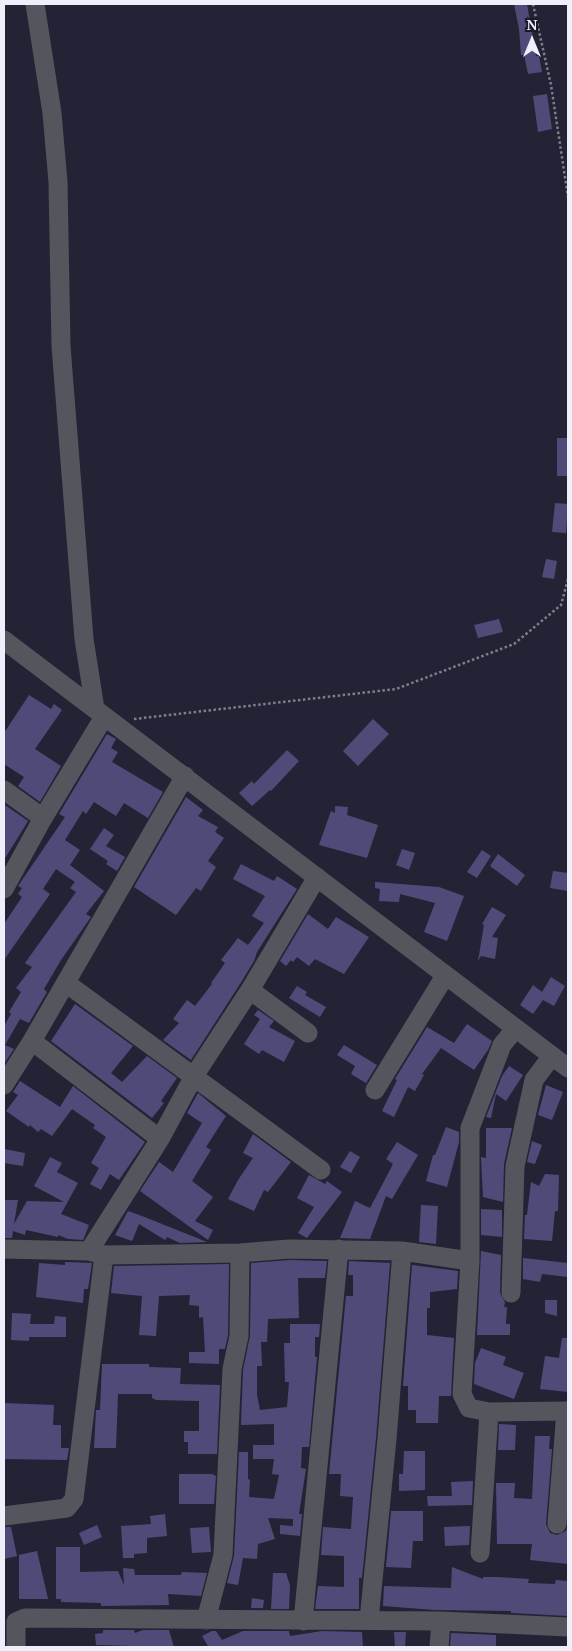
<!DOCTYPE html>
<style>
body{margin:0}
#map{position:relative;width:572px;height:1651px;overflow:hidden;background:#242335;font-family:"Noto Serif",serif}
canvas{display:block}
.frame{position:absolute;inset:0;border:5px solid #efeffb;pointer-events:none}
.north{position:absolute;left:507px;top:15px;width:50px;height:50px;-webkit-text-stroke:4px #1b1a2b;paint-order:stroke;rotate:0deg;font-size:14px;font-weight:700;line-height:20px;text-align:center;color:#efeffb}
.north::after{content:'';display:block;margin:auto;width:18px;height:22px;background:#efeffb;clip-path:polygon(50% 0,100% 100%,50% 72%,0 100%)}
</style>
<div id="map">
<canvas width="572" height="1651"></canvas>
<div class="frame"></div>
<div class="north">N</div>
</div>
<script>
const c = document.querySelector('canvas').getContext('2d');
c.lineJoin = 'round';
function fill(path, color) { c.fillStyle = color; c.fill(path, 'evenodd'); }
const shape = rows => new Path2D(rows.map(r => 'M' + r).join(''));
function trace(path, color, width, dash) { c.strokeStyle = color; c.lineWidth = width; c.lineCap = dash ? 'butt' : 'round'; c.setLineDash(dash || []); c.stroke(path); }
fill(shape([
 [514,4,527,4,536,56,539,56,542,72,528,74,524,55,521,55,519,29],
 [547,94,552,129,538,132,533,96],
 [557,438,568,438,568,476,557,476],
 [555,503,568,504,566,533,552,532],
 [546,559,557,561,554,579,542,577],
 [499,619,503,632,478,638,474,625],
 [29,695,51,709,54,704,62,710,35,749,61,766,40,802,18,786,24,777,4,764,4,733],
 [373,719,389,734,358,766,343,751],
 [107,734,116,739,111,748,118,752,112,762,163,792,148,818,124,803,116,816,94,802,86,814,83,811,65,840,80,850,70,865,104,891,86,914,91,917,61,960,44,989,47,992,29,1023,20,1019,5,1045,14,1049,4,1064,4,1026,11,1014,9,1012,21,992,16,988,32,967,25,963,76,892,70,888,75,882,56,869,43,889,50,894,4,960,4,924,22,897,18,894,22,888,18,886,65,817,59,814],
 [287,750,299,761,271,791,270,790,252,806,239,793,252,781,254,784],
 [186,797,203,810,198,816,218,827,215,832,224,838,208,861,216,867,201,891,196,888,176,915,134,887],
 [5,805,28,821,4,860,4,807],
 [335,806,348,807,347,815,378,825,367,858,319,845,331,811,335,813],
 [104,828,114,835,106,846,125,857,117,871,106,864,108,861,90,849],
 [402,849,415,853,409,870,396,865],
 [482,850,491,856,477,878,467,872],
 [498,854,525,875,517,886,490,866],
 [241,864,274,881,277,876,297,889,257,952,254,961,240,984,191,1060,163,1040,179,1023,173,1019,187,1000,195,1006,212,984,211,983,225,963,221,960,238,938,248,945,264,923,252,916,265,896,233,879],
 [553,871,568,873,568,891,550,888],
 [375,882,439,887,464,896,447,941,424,932,435,903,400,894,399,902,379,901,380,889,375,888],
 [492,907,506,915,492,937,498,938,495,959,481,956,478,961,484,925,482,924],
 [308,914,328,929,336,917,369,937,344,974,315,959,309,966,297,957,293,962,291,960,286,966,280,961],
 [551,977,565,986,554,1006,543,1000,533,1014,520,1005,533,985,542,992],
 [297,986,307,992,305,995,326,1007,320,1017,289,998],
 [75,1004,133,1046,111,1073,122,1082,147,1056,177,1078,161,1101,164,1103,152,1118,51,1041],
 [258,1010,274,1021,269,1027,295,1041,284,1062,262,1050,259,1054,244,1044,260,1019,254,1015],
 [467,1024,492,1041,488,1050,474,1070,441,1048,422,1074,424,1075,415,1091,408,1087,394,1117,382,1111,397,1080,395,1079,427,1027,454,1043],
 [344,1045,377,1065,366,1083,351,1074,355,1066,337,1055],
 [509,1066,523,1075,506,1101,496,1094,491,1118,486,1117,502,1076],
 [20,1081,60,1107,73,1086,145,1142,119,1180,110,1174,101,1190,90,1184,99,1168,91,1163,106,1137,93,1128,95,1125,72,1109,52,1136,41,1129,38,1132,30,1125,29,1127,6,1111,18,1095,13,1092],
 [546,1085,563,1092,552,1120,538,1115],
 [198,1093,226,1116,206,1147,211,1150,192,1181,213,1197,195,1221,213,1230,208,1240,140,1191,159,1162,173,1172,202,1123,187,1113],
 [446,1127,459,1132,459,1142,447,1187,426,1181,433,1155,435,1155],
 [486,1128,512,1128,504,1164,503,1202,483,1197,481,1157,486,1158],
 [253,1134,291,1162,268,1192,264,1190,254,1211,228,1199,238,1180,253,1158,243,1153],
 [532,1141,542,1145,535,1164,527,1162],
 [397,1142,418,1155,392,1199,386,1196,370,1239,340,1238,355,1201,370,1208,393,1164,386,1159],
 [4,1149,25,1153,23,1166,4,1163],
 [350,1151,360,1157,351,1173,340,1167],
 [50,1157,62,1163,57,1172,78,1183,61,1214,89,1225,84,1238,83,1240,68,1239,58,1235,58,1237,26,1230,25,1235,13,1231,12,1238,4,1238,4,1200,18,1200,14,1224,27,1201,64,1202,34,1186],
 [545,1174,559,1175,558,1211,555,1211,552,1241,524,1239,525,1215,527,1215,531,1182,539,1186],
 [309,1175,325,1184,327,1181,342,1192,307,1238,298,1233,314,1207,297,1198],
 [421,1205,438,1206,436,1244,419,1242],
 [481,1209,502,1210,502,1237,481,1235],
 [128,1211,142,1216,207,1242,180,1243,167,1237,165,1240,139,1224,132,1241,115,1235],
 [481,1251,501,1255,500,1293,505,1302,504,1307,507,1307,506,1324,510,1324,510,1335,477,1335],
 [523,1258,568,1263,568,1277,542,1274,540,1282,523,1279],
 [290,1260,327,1261,325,1278,298,1278,299,1318,268,1319,267,1342,261,1342,262,1366,257,1366,257,1395,260,1410,287,1407,289,1382,285,1382,284,1343,290,1343,290,1324,320,1324,319,1337,315,1337,315,1357,317,1357,309,1447,302,1447,301,1468,306,1469,299,1514,302,1514,300,1536,280,1534,280,1525,293,1526,293,1519,268,1518,275,1539,258,1544,257,1559,243,1558,238,1585,227,1583,234,1556,239,1452,248,1452,248,1479,250,1480,249,1497,274,1499,279,1475,272,1474,274,1459,253,1459,253,1445,274,1445,274,1424,241,1425,243,1370,250,1336,251,1263],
 [349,1261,390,1263,376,1438,362,1578,359,1578,359,1609,315,1609,318,1586,344,1587,344,1556,321,1555,323,1527,351,1529,353,1497,340,1496,341,1474,329,1474,346,1296,353,1296,353,1275,348,1275],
 [65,1262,92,1263,88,1289,84,1289,83,1303,36,1297,39,1263,65,1265],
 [229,1264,228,1335,225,1349,219,1349,219,1364,189,1363,189,1352,205,1352,203,1317,199,1318,199,1306,189,1305,190,1295,159,1296,156,1336,139,1335,142,1296,111,1293,114,1266],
 [412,1265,458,1271,457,1289,430,1292,430,1308,427,1308,427,1335,454,1338,451,1396,439,1396,438,1423,416,1423,416,1410,408,1410,408,1386,403,1386],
 [545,1300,557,1300,557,1316,545,1313],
 [12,1313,31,1314,30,1324,54,1324,55,1316,66,1317,66,1337,29,1337,29,1341,11,1340],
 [562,1338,568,1338,568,1392,540,1389,545,1356,559,1358],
 [481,1348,506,1357,503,1365,524,1373,514,1399,474,1384,475,1363],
 [102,1364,149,1364,149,1367,181,1368,180,1384,220,1385,217,1454,188,1454,188,1442,184,1442,184,1431,199,1431,199,1401,156,1400,152,1398,152,1394,118,1394,116,1448,94,1448,96,1410,100,1410],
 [4,1403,54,1405,53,1425,61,1425,61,1448,69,1448,67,1460,4,1459],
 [499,1424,516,1425,515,1450,498,1450],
 [535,1436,550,1436,549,1449,552,1449,546,1524,550,1533,557,1535,566,1531,568,1524,568,1564,530,1560,532,1544,497,1544,496,1483,515,1483,514,1498,532,1499],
 [404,1451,425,1451,425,1490,399,1491,399,1474,403,1474],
 [179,1474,212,1474,216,1476,214,1504,179,1504],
 [473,1481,472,1505,428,1506,427,1496,452,1496,451,1482],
 [391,1511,423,1511,423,1541,413,1541,411,1568,386,1567],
 [165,1514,167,1536,147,1538,147,1553,134,1554,134,1558,123,1558,121,1526,151,1524,150,1516],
 [97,1525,102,1537,84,1545,79,1533],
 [470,1526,469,1545,445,1546,444,1527],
 [4,1527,11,1527,17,1556,4,1559],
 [209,1527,211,1552,192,1553,190,1528],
 [56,1547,80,1547,80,1572,118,1571,124,1585,123,1568,134,1569,135,1575,181,1575,182,1572,207,1573,201,1596,168,1594,169,1605,101,1606,101,1603,61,1602,61,1599,56,1599],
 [37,1551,48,1599,19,1599,19,1555],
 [452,1567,483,1579,483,1577,498,1577,529,1579,528,1583,555,1584,556,1580,568,1581,568,1616,511,1613,511,1611,435,1610,383,1606,384,1586,451,1588],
 [273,1573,286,1573,290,1585,289,1609,271,1609],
 [252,1598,264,1600,263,1608,251,1608],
 [103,1630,134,1630,135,1633,143,1630,169,1630,174,1647,96,1645,95,1634,103,1633],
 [212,1631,216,1631,222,1640,243,1631,289,1631,290,1636,322,1631,362,1632,363,1647,206,1647,208,1646,202,1636],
 [394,1632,406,1632,405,1647,395,1647],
 [451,1633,496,1635,496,1647,450,1647]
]), '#4f4b79');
trace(shape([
 [533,4,551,85,568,197],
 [134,719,396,689,514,644,561,605,568,579]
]), '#7e7e8d', 2.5, [2.5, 2.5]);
trace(shape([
 [35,4,52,113,58,182,61,346,84,639,95,709],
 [4,640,568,1068],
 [4,790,43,818],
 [4,889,43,818,104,717],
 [66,983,321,1170],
 [250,990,308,1033],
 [515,1029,502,1045,470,1128,470,1261,462,1394,469,1408,489,1412,568,1411],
 [32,1041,160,1139],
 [4,1085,32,1041,185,776],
 [375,1090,445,976],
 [4,1249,89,1251,104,1255,240,1253,289,1249,402,1251,470,1261],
 [89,1251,160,1139,194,1076,250,990,317,877],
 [511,1293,515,1166,534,1080,552,1056],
 [4,1516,67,1508,74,1499,104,1255],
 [557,1524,566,1411],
 [480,1553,489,1412],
 [206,1620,223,1555,232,1369,239,1336,240,1253],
 [369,1620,387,1439,402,1251],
 [303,1621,339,1249],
 [16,1647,16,1622,25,1618,441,1621,568,1627],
 [439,1647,441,1621]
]), '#55555e', 19);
</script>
